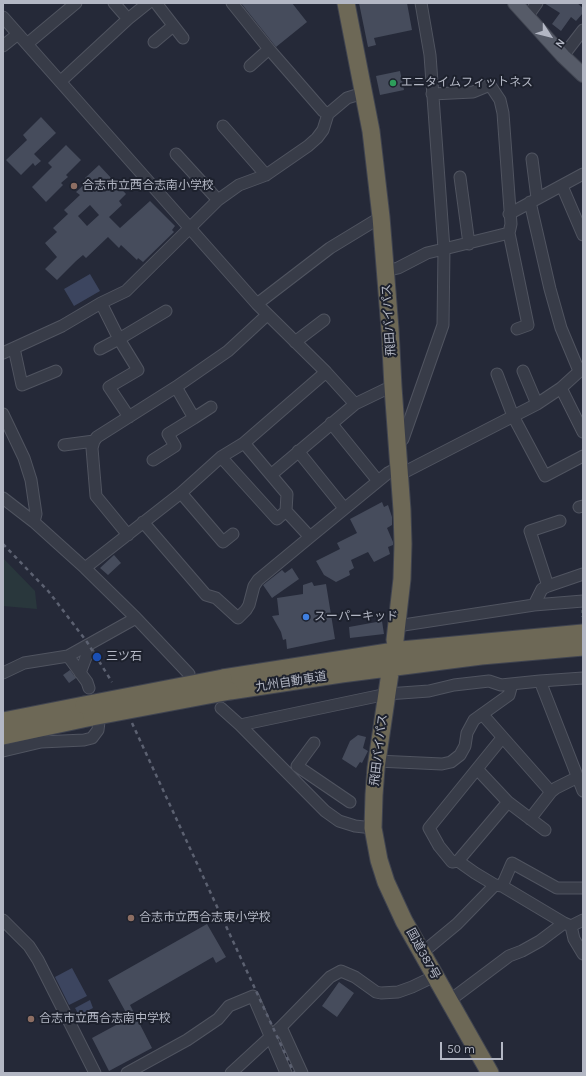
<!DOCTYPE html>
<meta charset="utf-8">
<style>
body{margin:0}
#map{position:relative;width:586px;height:1076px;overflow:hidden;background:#252938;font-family:Karla,sans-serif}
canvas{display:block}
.frame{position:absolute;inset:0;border:4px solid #b3b7c4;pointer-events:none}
.north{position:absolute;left:530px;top:16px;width:40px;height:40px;-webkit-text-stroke:3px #1d212d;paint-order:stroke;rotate:126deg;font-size:11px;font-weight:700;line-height:16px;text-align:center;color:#b3b7c4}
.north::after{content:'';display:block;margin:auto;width:14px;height:18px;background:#b3b7c4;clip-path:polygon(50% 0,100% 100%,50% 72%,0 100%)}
.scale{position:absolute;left:440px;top:1042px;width:63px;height:18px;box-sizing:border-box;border:2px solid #b3b7c4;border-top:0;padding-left:5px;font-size:12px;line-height:14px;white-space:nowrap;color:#b3b7c4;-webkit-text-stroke:3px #1d212d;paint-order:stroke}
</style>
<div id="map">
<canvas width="586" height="1076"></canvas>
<div class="frame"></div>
<div class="north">N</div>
<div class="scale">50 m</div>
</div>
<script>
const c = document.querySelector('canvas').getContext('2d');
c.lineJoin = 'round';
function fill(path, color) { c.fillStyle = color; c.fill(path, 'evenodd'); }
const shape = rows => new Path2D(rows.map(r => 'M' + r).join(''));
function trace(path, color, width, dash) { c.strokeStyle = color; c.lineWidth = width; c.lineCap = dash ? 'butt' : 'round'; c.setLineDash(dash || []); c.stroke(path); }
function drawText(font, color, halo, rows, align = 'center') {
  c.font = font + ' Karla,"Noto Sans JP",sans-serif'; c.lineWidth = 4; c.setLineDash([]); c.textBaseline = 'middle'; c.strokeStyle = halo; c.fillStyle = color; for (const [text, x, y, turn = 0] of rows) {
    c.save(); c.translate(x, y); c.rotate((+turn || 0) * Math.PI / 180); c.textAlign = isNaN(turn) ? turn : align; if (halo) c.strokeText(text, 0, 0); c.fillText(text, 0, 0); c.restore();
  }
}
fill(shape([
 [3,558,35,591,37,609,3,606]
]), '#29373c');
fill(shape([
 [90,274,100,291,74,306,64,289],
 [72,968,87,996,69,1005,55,977],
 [90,1000,93,1008,79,1015,75,1008]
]), '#3c455f');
fill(shape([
 [241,3,292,3,307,22,276,47],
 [359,3,407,3,412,30,374,38,376,45,368,47],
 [544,3,577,3,583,8,583,13,576,21,571,17,561,31,552,24,560,13],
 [400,71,404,90,380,95,376,76],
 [41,117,56,133,34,154,41,161,35,166,33,163,21,175,6,160,27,140,23,135],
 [66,145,81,160,66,175,68,177,61,183,63,185,46,202,32,187,52,167,48,163],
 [99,165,126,194,119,201,122,205,109,217,120,228,150,201,175,226,172,230,174,232,143,262,138,258,137,260,121,245,119,248,108,237,86,258,83,255,76,261,57,280,45,269,57,257,45,243,57,232,53,228,68,214,64,210,80,195,76,192,88,181,85,178],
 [90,205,99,215,87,226,78,216],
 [382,502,384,507,388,505,392,517,392,525,387,528,393,542,393,545,388,547,390,554,374,562,368,552,351,560,354,568,349,571,350,575,336,582,324,575,316,561,340,549,337,543,357,533,350,519],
 [114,555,121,563,108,575,100,568],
 [292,568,299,579,272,598,263,585,282,570,285,573],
 [312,582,314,586,326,584,335,639,287,649,286,639,283,640,281,632,272,616,279,615,277,598,303,594,303,585],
 [382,621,384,634,350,638,349,627],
 [70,670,76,678,69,683,63,675],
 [358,735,366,737,363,748,368,751,362,763,360,762,356,768,342,759,350,741],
 [207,924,226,957,216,963,213,957,130,1005,152,1048,109,1071,92,1038,129,1018,108,980],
 [339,982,354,993,337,1017,322,1006]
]), '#464c5c');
const minor = shape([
 [114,3,128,19],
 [156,3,183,38],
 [232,3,269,49],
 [421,3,430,55,444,249,509,233],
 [3,17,257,304,326,372,355,404,384,390,393,387],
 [527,17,537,3],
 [154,42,173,26],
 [27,44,76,3],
 [3,46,18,34],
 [563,56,583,30],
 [250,66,269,49,323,111,328,114],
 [61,81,128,19,148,3],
 [432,94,473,92,490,85,500,100,503,113,511,224,509,233,528,325,517,329],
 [223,126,266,175],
 [532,159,537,198],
 [460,177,469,244],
 [562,186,583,235],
 [218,200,239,185,266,175,308,146,317,138,323,130,328,114,347,98,363,93],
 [530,202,550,289,561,328,579,371],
 [509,214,583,174],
 [385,271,398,268,427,253,444,249,443,325,403,439,397,446],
 [101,303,119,339,138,370,109,387,129,417],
 [257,304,330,248,381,217],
 [295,342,324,320],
 [14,348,22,385,56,371],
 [100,349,119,339,166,311],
 [3,353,62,326,101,303,126,291,218,200,176,154],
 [523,371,537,404],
 [497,374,513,416,545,476,583,456],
 [561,388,583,432],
 [3,414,24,458,31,480,36,514,34,522],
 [194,418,211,407],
 [331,423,378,481],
 [244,443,326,372],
 [64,445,94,441],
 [298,451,344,508],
 [221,457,277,519,286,511],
 [153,460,175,446,168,434,194,418,176,387],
 [272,474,355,404],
 [399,475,537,404,561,388,583,368],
 [181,493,223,542,233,534],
 [3,498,34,522,85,568,136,618,189,674],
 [579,507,583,506],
 [143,522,206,595,216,598,238,618,246,610,249,605,254,586,258,580,310,537],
 [128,535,96,496,92,448,94,441,97,437,176,387,228,351,267,315],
 [85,568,181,493,221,457,244,443,287,494,286,511,310,537,388,473,399,467],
 [548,586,530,531,560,521],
 [534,605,542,589,548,586,583,574],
 [397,626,534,605,583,601],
 [68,656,87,682,89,688],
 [3,673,24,663,68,656,136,618],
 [80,673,88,652,85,647],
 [540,681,583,791],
 [221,708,240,725,325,811,339,821,355,826,373,828],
 [483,715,551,792],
 [240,725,387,694,429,691,454,685,489,681,501,685,540,681,583,678],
 [314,743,297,766,350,802],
 [3,751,41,742,84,740,92,738,98,730,99,722],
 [377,761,442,764,451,762,460,755,465,746,467,733,474,720,509,695,512,684],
 [477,769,508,802,458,861,475,873,495,885,502,886,564,923,571,926,574,939,583,954],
 [508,802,545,830],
 [530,819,551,792,556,788,578,777],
 [458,861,452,862,439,846,429,828,502,738],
 [502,886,512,863,557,888,583,888],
 [3,920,29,946,38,960,95,1073],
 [571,926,583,920],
 [422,953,457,924,495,885],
 [449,1001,509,956,522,951,540,941,564,923],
 [281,1027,302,1073],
 [127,1073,187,1040,218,1019,229,1006,253,996,286,1073],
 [231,1073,281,1027,330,977,341,971,355,977,376,992,381,993,398,992,412,987,435,976]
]);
const major = shape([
 [515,3,563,56,583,75]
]);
const highway = shape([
 [346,3,371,131,381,217,390,329,393,387,402,510,403,544,402,579,395,640],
 [390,673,376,768,374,795,373,828,379,860,386,882,404,921,490,1073],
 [223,678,401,650,583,633],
 [230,691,341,674,481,656,583,647],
 [3,721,84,705],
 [3,736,92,717]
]);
trace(minor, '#505460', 13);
trace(major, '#414551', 16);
trace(highway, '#404450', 19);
trace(shape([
 [582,610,582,617]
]), '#465358', 1.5, [3, 3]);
trace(minor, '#383c48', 11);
trace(major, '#565b68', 14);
trace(highway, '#6d6856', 17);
trace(shape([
 [3,544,49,592,87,642,112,682],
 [132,723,294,1073]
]), '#5c6171', 2.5, [4, 4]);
const highwayBridge = shape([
 [84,705,223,678],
 [92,717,230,691]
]);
trace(highwayBridge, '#404450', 19, []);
trace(highwayBridge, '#6d6856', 17);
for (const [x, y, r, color] of [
 [393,83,4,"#2e9e5b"],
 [74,186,4,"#8d6e63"],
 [306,617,4,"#3f7fe0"],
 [97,657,5,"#1a4fb4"],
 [131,918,4,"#8d6e63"],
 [31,1019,4,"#8d6e63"]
]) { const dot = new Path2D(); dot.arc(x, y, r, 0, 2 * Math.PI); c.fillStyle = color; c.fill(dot); trace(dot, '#1d212d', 1.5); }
drawText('12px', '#b3b7c4', '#1d212d', [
 ["エニタイムフィットネス",401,83],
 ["合志市立西合志南小学校",82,186],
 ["スーパーキッド",314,617],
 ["三ツ石",106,657],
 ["合志市立西合志東小学校",139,918],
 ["合志市立西合志南中学校",39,1019]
], 'left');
drawText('12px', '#b3b7c4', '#1d212d', [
 ["飛田バイパス",389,320,-94],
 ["九州自動車道",291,682,-9],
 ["飛田バイパス",379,750,-83],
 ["国道387号",423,954,61]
]);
</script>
